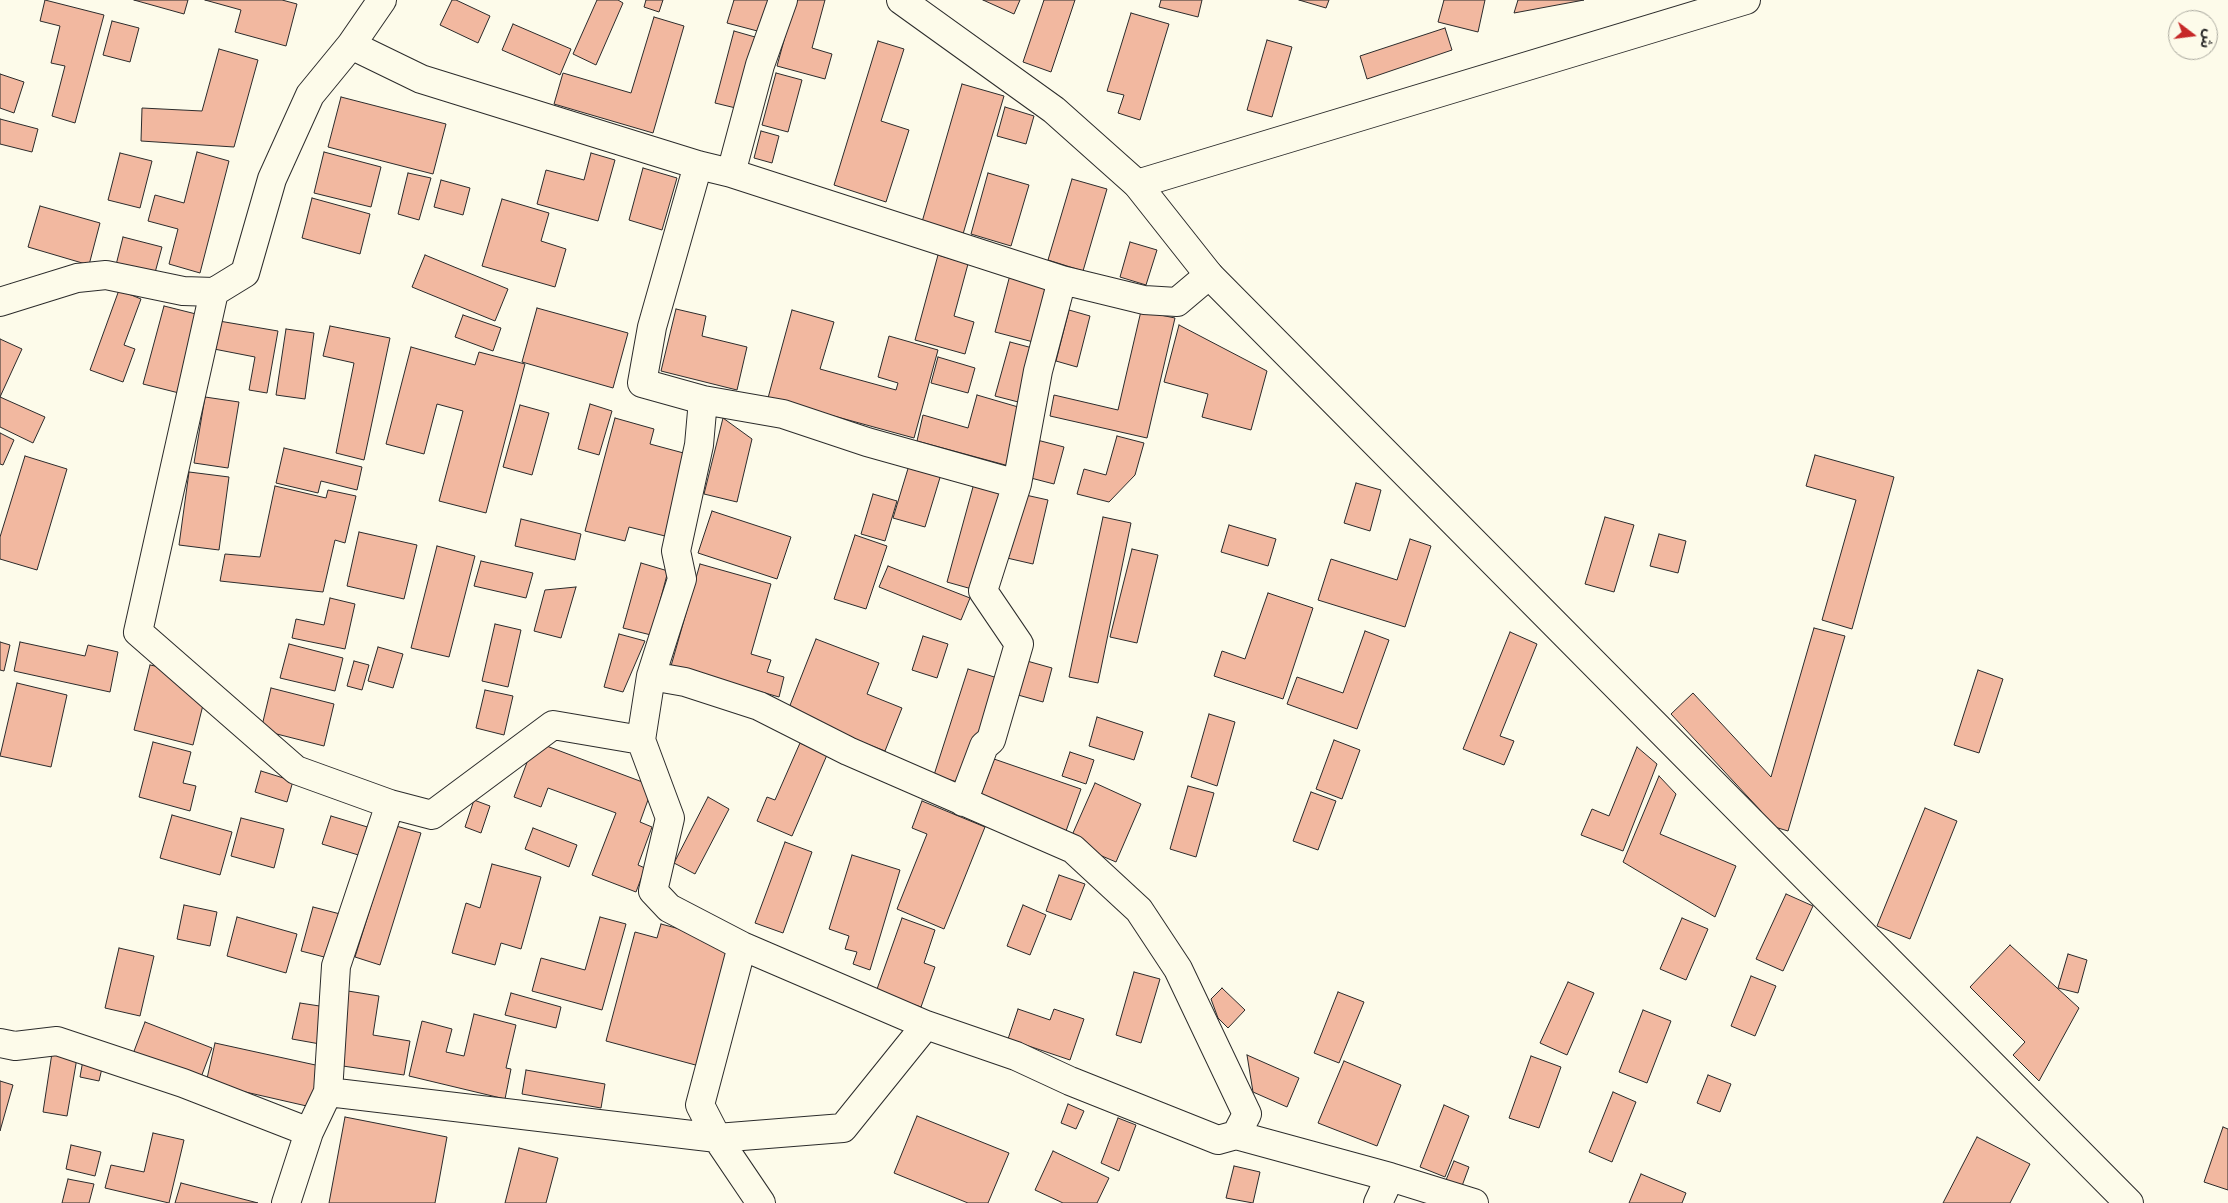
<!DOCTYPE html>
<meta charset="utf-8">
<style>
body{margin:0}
#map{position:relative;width:2228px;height:1203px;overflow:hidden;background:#fdfbea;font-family:"Fira Sans Condensed","Noto Sans Arabic",sans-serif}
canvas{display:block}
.north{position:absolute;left:2168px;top:10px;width:50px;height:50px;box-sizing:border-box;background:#fdfbea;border:1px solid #a9a89e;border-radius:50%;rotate:105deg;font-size:14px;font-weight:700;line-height:20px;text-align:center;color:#2b2b2b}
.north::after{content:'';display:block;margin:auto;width:18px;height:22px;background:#c62828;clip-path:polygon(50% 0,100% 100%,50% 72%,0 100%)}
</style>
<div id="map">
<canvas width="2228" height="1203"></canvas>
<div class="north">ش</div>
</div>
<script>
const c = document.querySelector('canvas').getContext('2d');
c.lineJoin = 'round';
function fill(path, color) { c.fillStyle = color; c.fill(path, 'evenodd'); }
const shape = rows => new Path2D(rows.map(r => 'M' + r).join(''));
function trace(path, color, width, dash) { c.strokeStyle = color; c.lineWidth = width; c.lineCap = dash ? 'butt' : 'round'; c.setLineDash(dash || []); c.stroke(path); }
const building = shape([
 [45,0,104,15,75,123,52,116,65,66,51,63,60,26,40,21,45,0],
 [134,0,188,0,184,14,134,0],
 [205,0,282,0,297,4,286,46,235,32,241,10,205,0],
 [452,0,456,0,490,16,478,43,440,25,452,0],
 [597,0,618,0,623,3,596,65,573,54,597,0],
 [646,0,663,0,659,12,644,7,646,0],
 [734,0,774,0,765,33,727,23,734,0],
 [795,0,825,0,812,48,832,54,825,79,777,66,795,0],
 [983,0,1020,0,1014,14,983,0],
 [1044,0,1075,0,1051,72,1023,62,1044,0],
 [1161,0,1202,0,1198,17,1159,7,1161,0],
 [1299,0,1329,0,1326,8,1299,0],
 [1444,0,1485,0,1478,32,1438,22,1444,0],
 [1518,0,1584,0,1514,13,1518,0],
 [1131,13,1169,24,1140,120,1118,113,1124,95,1107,91,1131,13],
 [654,17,684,26,653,133,554,104,563,73,631,93,654,17],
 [112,21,139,28,130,62,103,55,112,21],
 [513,24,571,49,560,75,502,50,513,24],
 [1445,28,1452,50,1367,79,1360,56,1445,28],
 [734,31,762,39,744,110,715,103,734,31],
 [1267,40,1292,47,1272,117,1247,110,1267,40],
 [878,41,904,49,881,121,909,130,886,202,834,185,878,41],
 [219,49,258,60,234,147,141,141,142,108,202,111,219,49],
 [776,73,802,80,788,132,762,125,776,73],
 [0,74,24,82,14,113,0,108,0,74],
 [962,84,1004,96,963,234,922,222,962,84],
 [341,97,446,124,433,174,328,147,341,97],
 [1005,107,1034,116,1026,144,997,136,1005,107],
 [0,119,38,129,32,152,0,144,0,119],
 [761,131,779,136,772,163,754,158,761,131],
 [197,152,229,161,200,273,169,264,178,229,148,221,155,195,184,203,197,152],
 [324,152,381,167,371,207,314,193,324,152],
 [120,153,152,161,140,208,108,200,120,153],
 [591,153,615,160,598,221,537,204,546,170,584,180,591,153],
 [643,168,677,178,662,230,629,220,643,168],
 [408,173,431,178,419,220,398,214,408,173],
 [988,173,1029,185,1011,246,971,234,988,173],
 [1072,179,1107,189,1083,271,1048,260,1072,179],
 [441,180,470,188,463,215,434,207,441,180],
 [312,198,370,214,360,254,302,238,312,198],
 [502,199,549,213,541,241,566,249,555,287,482,266,502,199],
 [40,206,100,223,89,265,28,247,40,206],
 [123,237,162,247,153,280,115,269,123,237],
 [1130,242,1157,250,1146,285,1120,277,1130,242],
 [425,255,508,289,495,321,412,287,425,255],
 [938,255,968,264,954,316,974,322,965,354,915,340,938,255],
 [1010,275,1056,287,1041,344,995,332,1010,275],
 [119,290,141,299,124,345,135,349,123,382,90,370,119,290],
 [164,306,200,315,179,393,143,384,164,306],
 [537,308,628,333,613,388,522,362,537,308],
 [676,309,706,316,702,336,747,347,737,390,661,371,676,309],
 [792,310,834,322,820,369,896,390,898,383,878,377,889,336,938,350,914,438,768,398,792,310],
 [1069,310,1090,316,1077,367,1056,361,1069,310],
 [1141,311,1175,318,1147,438,1050,416,1054,395,1118,410,1141,311],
 [463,315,501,328,493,351,455,337,463,315],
 [219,321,278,331,267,393,249,390,255,357,214,349,219,321],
 [1179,325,1267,371,1251,430,1202,417,1208,394,1164,382,1179,325],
 [330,326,390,338,364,460,336,453,354,363,323,356,330,326],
 [286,329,314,333,305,399,276,395,286,329],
 [0,339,22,349,0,397,45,417,33,443,0,427,0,339],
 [1010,342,1040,350,1026,404,995,396,1010,342],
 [411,347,475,365,479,352,525,364,486,513,439,501,463,411,437,404,424,454,386,444,411,347],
 [938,357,975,368,968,393,931,383,938,357],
 [977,395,1025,409,1009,466,917,441,923,415,968,428,977,395],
 [205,397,239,402,228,468,194,463,205,397],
 [590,404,612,411,599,455,578,449,590,404],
 [520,405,549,413,532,475,503,467,520,405],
 [615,418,654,429,650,444,691,455,669,537,629,527,625,541,585,531,615,418],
 [723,418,752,439,737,502,704,494,723,418],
 [0,433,14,440,3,465,0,464,0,433],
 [1117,436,1144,443,1135,475,1109,502,1077,494,1084,469,1106,475,1117,436],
 [1037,440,1064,447,1054,484,1027,477,1037,440],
 [284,448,362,467,357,490,321,481,318,493,276,483,284,448],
 [1815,455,1894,477,1852,629,1822,620,1856,500,1806,486,1815,455],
 [25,456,67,469,37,570,0,559,0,537,25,456],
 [910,462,942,471,925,527,893,518,910,462],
 [189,472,229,477,219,550,179,545,189,472],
 [976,476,1008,485,979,591,947,582,976,476],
 [1356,483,1381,490,1370,531,1344,523,1356,483],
 [275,486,326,498,328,490,356,496,345,543,335,540,323,592,220,581,225,554,260,557,275,486],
 [873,494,897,501,885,541,861,534,873,494],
 [1021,494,1048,500,1033,564,1007,558,1021,494],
 [712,511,791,537,777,579,698,553,712,511],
 [1103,517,1131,523,1098,683,1069,677,1103,517],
 [1605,517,1634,525,1614,592,1585,584,1605,517],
 [521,519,581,534,575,560,515,546,521,519],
 [1229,525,1276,539,1268,566,1221,552,1229,525],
 [359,532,417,545,404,599,347,586,359,532],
 [1659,534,1686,541,1678,573,1650,566,1659,534],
 [855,535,887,546,866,609,834,599,855,535],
 [1410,539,1431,546,1405,627,1318,600,1331,559,1397,580,1410,539],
 [437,546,475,556,449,657,411,648,437,546],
 [1132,549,1158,555,1137,643,1110,637,1132,549],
 [481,561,533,573,526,598,474,586,481,561],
 [641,563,668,571,651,635,623,628,641,563],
 [700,564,771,584,751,654,771,660,767,672,784,677,779,697,671,666,700,564],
 [888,566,970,598,961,620,879,587,888,566],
 [576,587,561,638,534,631,545,590,576,587],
 [1268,593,1313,608,1283,699,1214,676,1222,651,1245,659,1268,593],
 [330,598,355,604,345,649,292,638,296,619,324,625,330,598],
 [495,624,521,630,508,687,482,681,495,624],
 [1814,628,1845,636,1788,831,1758,822,1761,811,1671,714,1693,693,1771,777,1814,628],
 [1365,631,1389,640,1357,729,1287,704,1297,677,1343,693,1365,631],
 [1510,632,1537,644,1500,736,1514,741,1504,765,1463,749,1510,632],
 [619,634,645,641,623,692,604,687,619,634],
 [923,636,948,644,937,678,912,670,923,636],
 [816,639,879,663,867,694,902,708,885,751,787,713,816,639],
 [0,642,10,645,4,671,0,670,0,642],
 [20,642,85,656,88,645,118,652,110,692,14,671,20,642],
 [289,644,343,658,335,691,280,678,289,644],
 [378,647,403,654,393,688,368,681,378,647],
 [354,661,369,665,362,690,347,686,354,661],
 [1027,661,1052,668,1043,702,1018,695,1027,661],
 [150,665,160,667,203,705,193,745,134,730,150,665],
 [968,669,1001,679,967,785,934,775,968,669],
 [1978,670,2003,679,1979,753,1954,745,1978,670],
 [17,683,67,695,51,767,0,756,17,683],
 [271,688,334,704,324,746,261,730,271,688],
 [485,690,513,696,504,735,476,728,485,690],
 [1209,714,1235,722,1217,786,1191,777,1209,714],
 [1097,717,1143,732,1134,760,1089,746,1097,717],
 [1334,740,1360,750,1342,799,1316,789,1334,740],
 [153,742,191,752,183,783,196,786,190,811,139,797,153,742],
 [800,743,827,755,792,836,757,821,767,797,775,800,800,743],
 [544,745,653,786,640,822,652,827,638,865,645,868,636,892,592,875,616,813,548,788,541,807,514,797,529,757,544,745],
 [1637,747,1657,764,1623,851,1581,835,1592,809,1609,816,1637,747],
 [1070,752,1094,760,1086,784,1062,776,1070,752],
 [994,759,1081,789,1066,831,979,800,994,759],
 [261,771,293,781,287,802,255,792,261,771],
 [1659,776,1676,794,1660,834,1736,866,1715,917,1623,862,1659,776],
 [1095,783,1141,804,1116,862,1069,842,1095,783],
 [1188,786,1214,793,1196,857,1170,849,1188,786],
 [1311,792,1336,801,1318,850,1293,841,1311,792],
 [708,797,729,809,695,874,674,863,708,797],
 [474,800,490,806,481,833,465,827,474,800],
 [922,801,985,827,944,929,897,909,927,834,912,828,922,801],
 [1925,808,1957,821,1910,939,1877,926,1925,808],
 [172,815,232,832,220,875,160,858,172,815],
 [331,816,374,829,365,857,322,844,331,816],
 [241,818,284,829,274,868,231,856,241,818],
 [396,826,421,833,380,965,355,957,396,826],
 [533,828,577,845,569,867,525,849,533,828],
 [785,842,812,852,783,933,755,923,785,842],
 [852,855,900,870,870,970,853,964,857,952,845,949,849,936,829,929,852,855],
 [492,864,541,877,521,949,501,943,495,965,452,953,466,903,480,908,492,864],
 [1059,875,1085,884,1071,920,1046,911,1059,875],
 [1786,894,1813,906,1783,971,1756,959,1786,894],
 [184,905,217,912,210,946,177,939,184,905],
 [1023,905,1046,915,1030,955,1007,946,1023,905],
 [313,907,344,915,332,959,301,951,313,907],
 [237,917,297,934,286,973,227,956,237,917],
 [600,917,626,924,602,1010,532,991,541,958,585,970,600,917],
 [902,918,935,930,924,963,935,967,921,1007,876,992,902,918],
 [1682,918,1708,929,1686,980,1660,969,1682,918],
 [661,924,736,944,703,1067,606,1041,635,932,657,938,661,924],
 [2010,945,2079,1008,2039,1081,2013,1055,2025,1042,1970,987,2010,945],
 [119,948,154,956,140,1016,105,1008,119,948],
 [2068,954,2087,960,2078,993,2058,988,2068,954],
 [1134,972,1160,979,1141,1043,1116,1035,1134,972],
 [1751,976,1776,986,1755,1036,1731,1026,1751,976],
 [1568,982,1594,993,1567,1055,1540,1043,1568,982],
 [1222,988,1245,1010,1228,1028,1218,1018,1211,999,1222,988],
 [348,991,379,996,373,1035,410,1041,404,1075,336,1065,348,991],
 [1338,992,1364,1002,1339,1063,1314,1053,1338,992],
 [511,993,561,1007,556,1028,505,1015,511,993],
 [300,1003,326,1007,320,1044,292,1039,300,1003],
 [1018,1009,1050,1020,1054,1009,1084,1019,1070,1060,1008,1039,1018,1009],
 [1643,1010,1671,1021,1647,1083,1619,1072,1643,1010],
 [474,1014,516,1025,506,1068,511,1069,505,1099,409,1076,422,1021,452,1029,446,1052,464,1056,474,1014],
 [145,1022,212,1048,200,1080,133,1054,145,1022],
 [215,1043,320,1066,311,1107,206,1083,215,1043],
 [52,1053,77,1058,67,1116,43,1112,52,1053],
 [1247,1055,1299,1078,1287,1107,1253,1092,1247,1055],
 [1531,1056,1561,1067,1539,1128,1509,1118,1531,1056],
 [83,1060,103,1064,99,1081,80,1077,83,1060],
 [1344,1061,1401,1085,1377,1146,1318,1123,1344,1061],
 [526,1070,605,1084,601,1108,522,1094,526,1070],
 [1708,1075,1731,1084,1720,1112,1697,1103,1708,1075],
 [0,1081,13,1085,0,1131,0,1081],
 [1613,1092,1636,1102,1612,1162,1589,1152,1613,1092],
 [1068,1104,1084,1111,1076,1129,1061,1123,1068,1104],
 [1444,1105,1469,1116,1445,1177,1420,1167,1444,1105],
 [917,1116,1009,1153,988,1203,968,1203,894,1173,917,1116],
 [345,1117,447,1137,435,1203,329,1203,345,1117],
 [1118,1118,1136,1125,1119,1171,1101,1163,1118,1118],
 [2223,1127,2228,1129,2228,1190,2204,1182,2223,1127],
 [153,1133,184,1140,169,1203,105,1188,111,1165,144,1172,153,1133],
 [1977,1137,2030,1164,2010,1203,1943,1203,1977,1137],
 [71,1145,101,1152,95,1176,66,1169,71,1145],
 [519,1148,558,1158,546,1203,505,1203,519,1148],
 [1053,1151,1109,1178,1097,1203,1063,1203,1035,1190,1053,1151],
 [1454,1161,1469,1167,1462,1186,1446,1180,1454,1161],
 [1234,1166,1260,1172,1253,1203,1226,1198,1234,1166],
 [1641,1174,1686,1193,1682,1203,1629,1203,1641,1174],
 [68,1179,94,1184,89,1203,62,1203,68,1179],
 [181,1183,258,1203,175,1203,181,1183]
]);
fill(building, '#f2b8a0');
trace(building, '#2b2b2b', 1);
const street = shape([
 [382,0,351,45,310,95,272,179,245,273,214,292,138,632,296,770,390,804,432,815,553,725,641,740],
 [351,45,421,79,698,165,731,173,1062,280,1144,300,1177,302,1209,275],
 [698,165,652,327,642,383,703,400,699,445,676,551,682,579,651,676,641,740,670,818,653,891,669,908,742,946,926,1025,1016,1056,1070,1081,1218,1140,1236,1135,1390,1177],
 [731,173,760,65,783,0],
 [1137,184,1746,0],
 [0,302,77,278,106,275,183,291,214,292],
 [703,400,783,414,867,442,1017,484],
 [651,676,685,682,759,706,848,751,1073,849,1139,910,1178,969,1247,1114,1236,1135],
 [963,802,984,746,991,740,1019,644,983,591,1017,484,1038,371,1062,280],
 [742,946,700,1105,717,1138,761,1203],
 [0,1043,15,1046,57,1041,183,1083,309,1132],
 [328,1092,717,1138,843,1128,926,1025],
 [286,1203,309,1132,328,1092,336,966,390,804],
 [1378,1203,1390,1177,1474,1203]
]);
const secondary = shape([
 [901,0,1054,110,1137,184,1209,275,2129,1203]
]);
trace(street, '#2b2b2b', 30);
trace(secondary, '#2b2b2b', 30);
trace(street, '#fdfbea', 28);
trace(secondary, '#fdfbea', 28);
</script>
